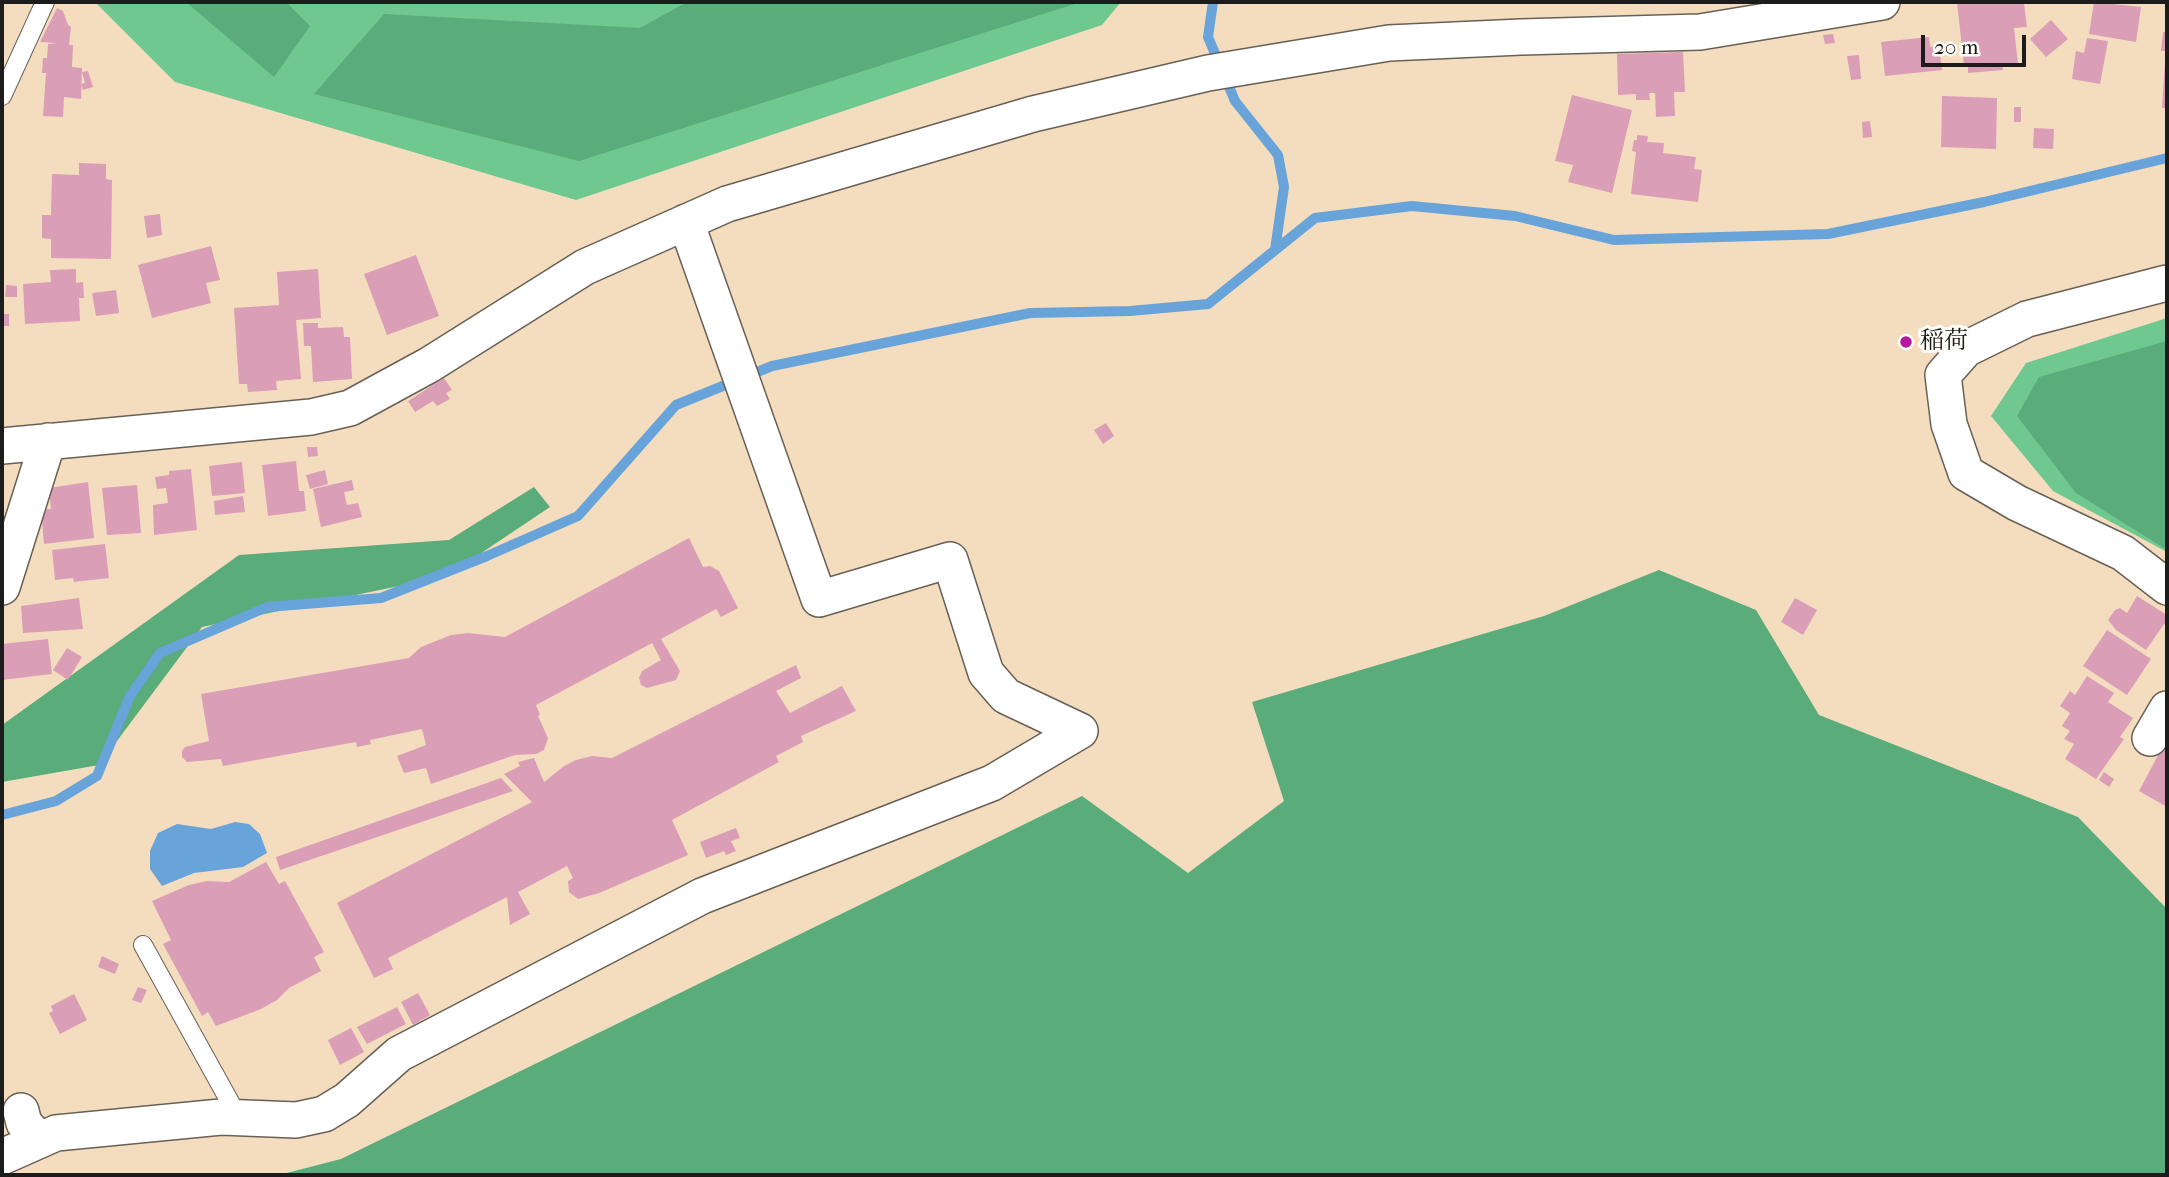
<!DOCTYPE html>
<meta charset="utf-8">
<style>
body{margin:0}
#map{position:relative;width:2169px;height:1177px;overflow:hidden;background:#f4ddbf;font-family:"IM FELL French Canon",serif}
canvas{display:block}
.frame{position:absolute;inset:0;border:4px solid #1c1c1c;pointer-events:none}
.scale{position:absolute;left:1921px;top:35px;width:105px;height:32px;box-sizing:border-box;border:4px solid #1c1c1c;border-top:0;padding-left:9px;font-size:21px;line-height:24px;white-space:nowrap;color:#1c1c1c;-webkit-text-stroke:5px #fdfcf7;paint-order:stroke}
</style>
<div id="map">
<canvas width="2169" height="1177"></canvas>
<div class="frame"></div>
<div class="scale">20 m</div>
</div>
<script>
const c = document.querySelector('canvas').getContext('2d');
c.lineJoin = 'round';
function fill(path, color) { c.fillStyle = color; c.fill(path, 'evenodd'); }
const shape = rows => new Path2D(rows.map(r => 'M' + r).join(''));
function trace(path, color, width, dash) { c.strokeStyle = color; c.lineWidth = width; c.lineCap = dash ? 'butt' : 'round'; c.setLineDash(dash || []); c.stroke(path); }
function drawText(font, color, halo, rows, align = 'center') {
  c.font = font + ' "IM FELL French Canon","Noto Serif JP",serif'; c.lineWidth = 6; c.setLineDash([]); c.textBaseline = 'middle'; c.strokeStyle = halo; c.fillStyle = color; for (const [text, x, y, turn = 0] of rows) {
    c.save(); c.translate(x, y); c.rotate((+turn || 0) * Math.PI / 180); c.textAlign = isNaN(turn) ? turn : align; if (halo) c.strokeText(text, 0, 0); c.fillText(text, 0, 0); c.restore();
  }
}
fill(shape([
 [95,2,1121,2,1102,25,576,200,175,82],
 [2167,318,2167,552,2053,491,1991,416,2026,363]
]), '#6ec88f');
fill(shape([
 [186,2,286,2,310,26,274,77],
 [687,2,1081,2,579,161,314,94,384,14,640,28],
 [2167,341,2167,497,2165,503,2167,505,2167,550,2076,493,2017,416,2039,377],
 [534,487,550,507,447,576,202,627,99,765,2,782,2,725,239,555,449,540],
 [1659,570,1756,610,1819,715,2078,817,2167,909,2167,1175,279,1175,341,1159,1082,796,1188,873,1284,801,1252,702,1544,616]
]), '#5aac7a');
fill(shape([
 [235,822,249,824,260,834,267,853,243,867,194,873,162,886,150,869,150,851,158,833,177,824,211,829]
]), '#68a4d9');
trace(shape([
 [1213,2,1208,37,1235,101,1278,155,1284,187,1275,250],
 [2,815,56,801,97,776,130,696,160,653,267,607,381,598,487,556,578,516,676,405,772,366,1030,313,1130,311,1208,304,1315,218,1412,206,1515,216,1614,240,1828,234,1984,202,2167,158]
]), '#68a4d9', 10);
fill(shape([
 [1957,2,2024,3,2027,27,2014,28,2018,64,2002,65,2003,70,1968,73,1968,66,1964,66],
 [2094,2,2141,7,2136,42,2089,34],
 [57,8,63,11,68,25,71,27,69,45,73,45,72,67,82,68,81,99,64,97,63,117,43,116,46,73,42,73,43,58,47,58,48,44,57,43,40,42],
 [2051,20,2068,39,2046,57,2030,39],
 [2163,32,2167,32,2167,51,2161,51],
 [1833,34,1835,43,1825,44,1823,35],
 [1929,37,1930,47,1939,45,1942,70,1885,76,1881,42],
 [2087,38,2108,41,2100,84,2072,79,2076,51,2084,53],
 [1683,52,1685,92,1674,92,1675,116,1656,117,1655,93,1649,93,1650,100,1636,100,1636,94,1618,95,1617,54],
 [1859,55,1861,79,1851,80,1847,56],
 [2165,62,2167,63,2167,108,2162,108],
 [88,71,93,87,83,90,81,84,85,83,82,72],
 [1572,95,1632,110,1612,193,1568,182,1573,165,1555,161],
 [1942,96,1997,98,1996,149,1941,147],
 [2014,107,2021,107,2021,122,2014,122],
 [1870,121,1872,137,1863,138,1862,122],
 [2034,128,2054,129,2053,149,2033,148],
 [1637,135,1648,136,1647,142,1664,143,1663,153,1696,157,1694,169,1702,170,1698,202,1631,194,1636,152,1632,151,1634,140,1637,140],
 [79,163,106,164,106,179,112,180,111,259,51,258,51,239,42,238,42,215,51,215,52,174,79,175],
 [160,214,162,235,147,238,144,216],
 [211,246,220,280,206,283,211,303,152,318,138,265],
 [416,255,439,316,387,335,364,274],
 [76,269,76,283,83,282,84,298,79,298,80,321,25,324,23,284,51,282,50,270],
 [318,269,321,318,296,320,301,379,276,381,277,390,248,392,247,384,239,384,234,308,279,305,277,272],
 [6,285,17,286,17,297,5,297],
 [116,290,119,313,96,316,92,293],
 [2,314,9,314,9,326,2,326],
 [303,323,318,323,318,328,343,327,344,337,350,337,352,379,313,382,311,346,304,346],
 [444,378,452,390,446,393,450,399,437,406,433,401,415,412,408,401],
 [1106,423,1114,436,1103,444,1094,430],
 [307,447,317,447,318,456,308,457],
 [296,461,299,491,304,491,306,511,268,516,262,465],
 [242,462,245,493,212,496,209,466],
 [191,469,197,530,154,535,153,505,168,503,166,488,157,489,155,477,169,475,169,471],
 [325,470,328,484,310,489,306,475],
 [352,480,354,490,344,492,347,505,358,503,362,517,321,527,313,489],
 [88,482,94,538,44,544,41,510,51,509,49,488],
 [137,485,141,533,107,535,102,488],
 [243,496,245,512,215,515,214,501],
 [689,538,703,567,710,566,719,571,738,608,721,617,716,609,661,639,680,671,676,680,647,688,641,685,639,678,642,671,661,660,652,643,536,705,540,715,538,716,548,738,544,750,536,754,515,755,431,784,426,768,404,773,397,756,426,745,422,729,370,740,371,744,357,747,356,742,223,766,221,759,187,762,182,757,182,751,185,747,209,741,201,694,409,658,421,647,451,635,468,633,505,637],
 [105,544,109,578,74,582,73,578,55,580,52,550],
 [2137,596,2167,615,2167,626,2164,624,2146,650,2116,630,2108,620,2115,610,2120,608,2127,613],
 [79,598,83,629,23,633,21,606],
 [1795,598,1817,610,1803,635,1781,622],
 [2107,630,2151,659,2127,695,2083,666],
 [48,639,52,674,2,680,2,644],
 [67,648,82,657,68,680,53,670],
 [796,665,801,678,776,691,790,713,842,686,856,711,801,736,803,742,776,756,779,762,672,820,688,855,599,893,578,899,569,892,568,881,573,878,567,866,518,892,530,914,510,925,507,897,388,958,393,969,374,978,337,903,532,802,504,774,520,766,518,762,534,758,544,782,564,766,576,760,592,756,612,758],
 [2087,676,2114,693,2108,702,2133,718,2120,737,2124,739,2096,779,2065,759,2074,744,2064,739,2070,731,2062,726,2070,713,2060,706,2070,691,2075,695],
 [2164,744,2167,746,2167,807,2139,791],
 [2104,772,2114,779,2109,787,2099,780],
 [501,778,513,791,280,870,276,857],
 [736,828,740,838,731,841,736,851,726,855,724,851,706,858,700,842],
 [266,862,279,884,285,881,324,952,314,957,321,971,289,988,277,1000,261,1009,216,1026,208,1012,202,1016,163,944,171,940,152,901,189,885,207,881,229,882],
 [102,956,119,964,115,974,98,967],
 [138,987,147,990,141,1003,132,1000],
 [418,993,430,1015,413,1025,401,1002],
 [74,994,87,1020,60,1034,49,1013,53,1011,51,1006],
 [397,1007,406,1024,367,1044,357,1027],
 [351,1028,364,1052,340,1065,328,1040]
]), '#da9eb7');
const lane = shape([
 [2,96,45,2],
 [143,945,230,1102,235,1118]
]);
const street = shape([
 [686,222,819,599,950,560,986,673,1006,696,1080,731],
 [2167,283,2027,319,1966,349,1943,375,1949,424,1966,473,2017,503,2123,553,2167,587],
 [2,446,311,417,350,408,429,365,585,267,727,204,1033,114,1208,73,1389,43,1521,37,1700,32,1882,2],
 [2,587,48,441],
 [2150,738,2167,709],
 [21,1111,24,1123,38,1139],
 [2,1157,56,1133,221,1117,296,1120,324,1114,347,1100,399,1054,702,896,992,783,1080,731]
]);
trace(lane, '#686055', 20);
trace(street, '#686055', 38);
trace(lane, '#fff', 18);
trace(street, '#fff', 35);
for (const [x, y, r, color] of [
 [1906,342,7,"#b5179e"]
]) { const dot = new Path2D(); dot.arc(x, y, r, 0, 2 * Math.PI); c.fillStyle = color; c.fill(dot); trace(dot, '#fdfcf7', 2.5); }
drawText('24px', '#1c1c1c', '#fdfcf7', [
 ["稲荷",1920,342]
], 'left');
</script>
